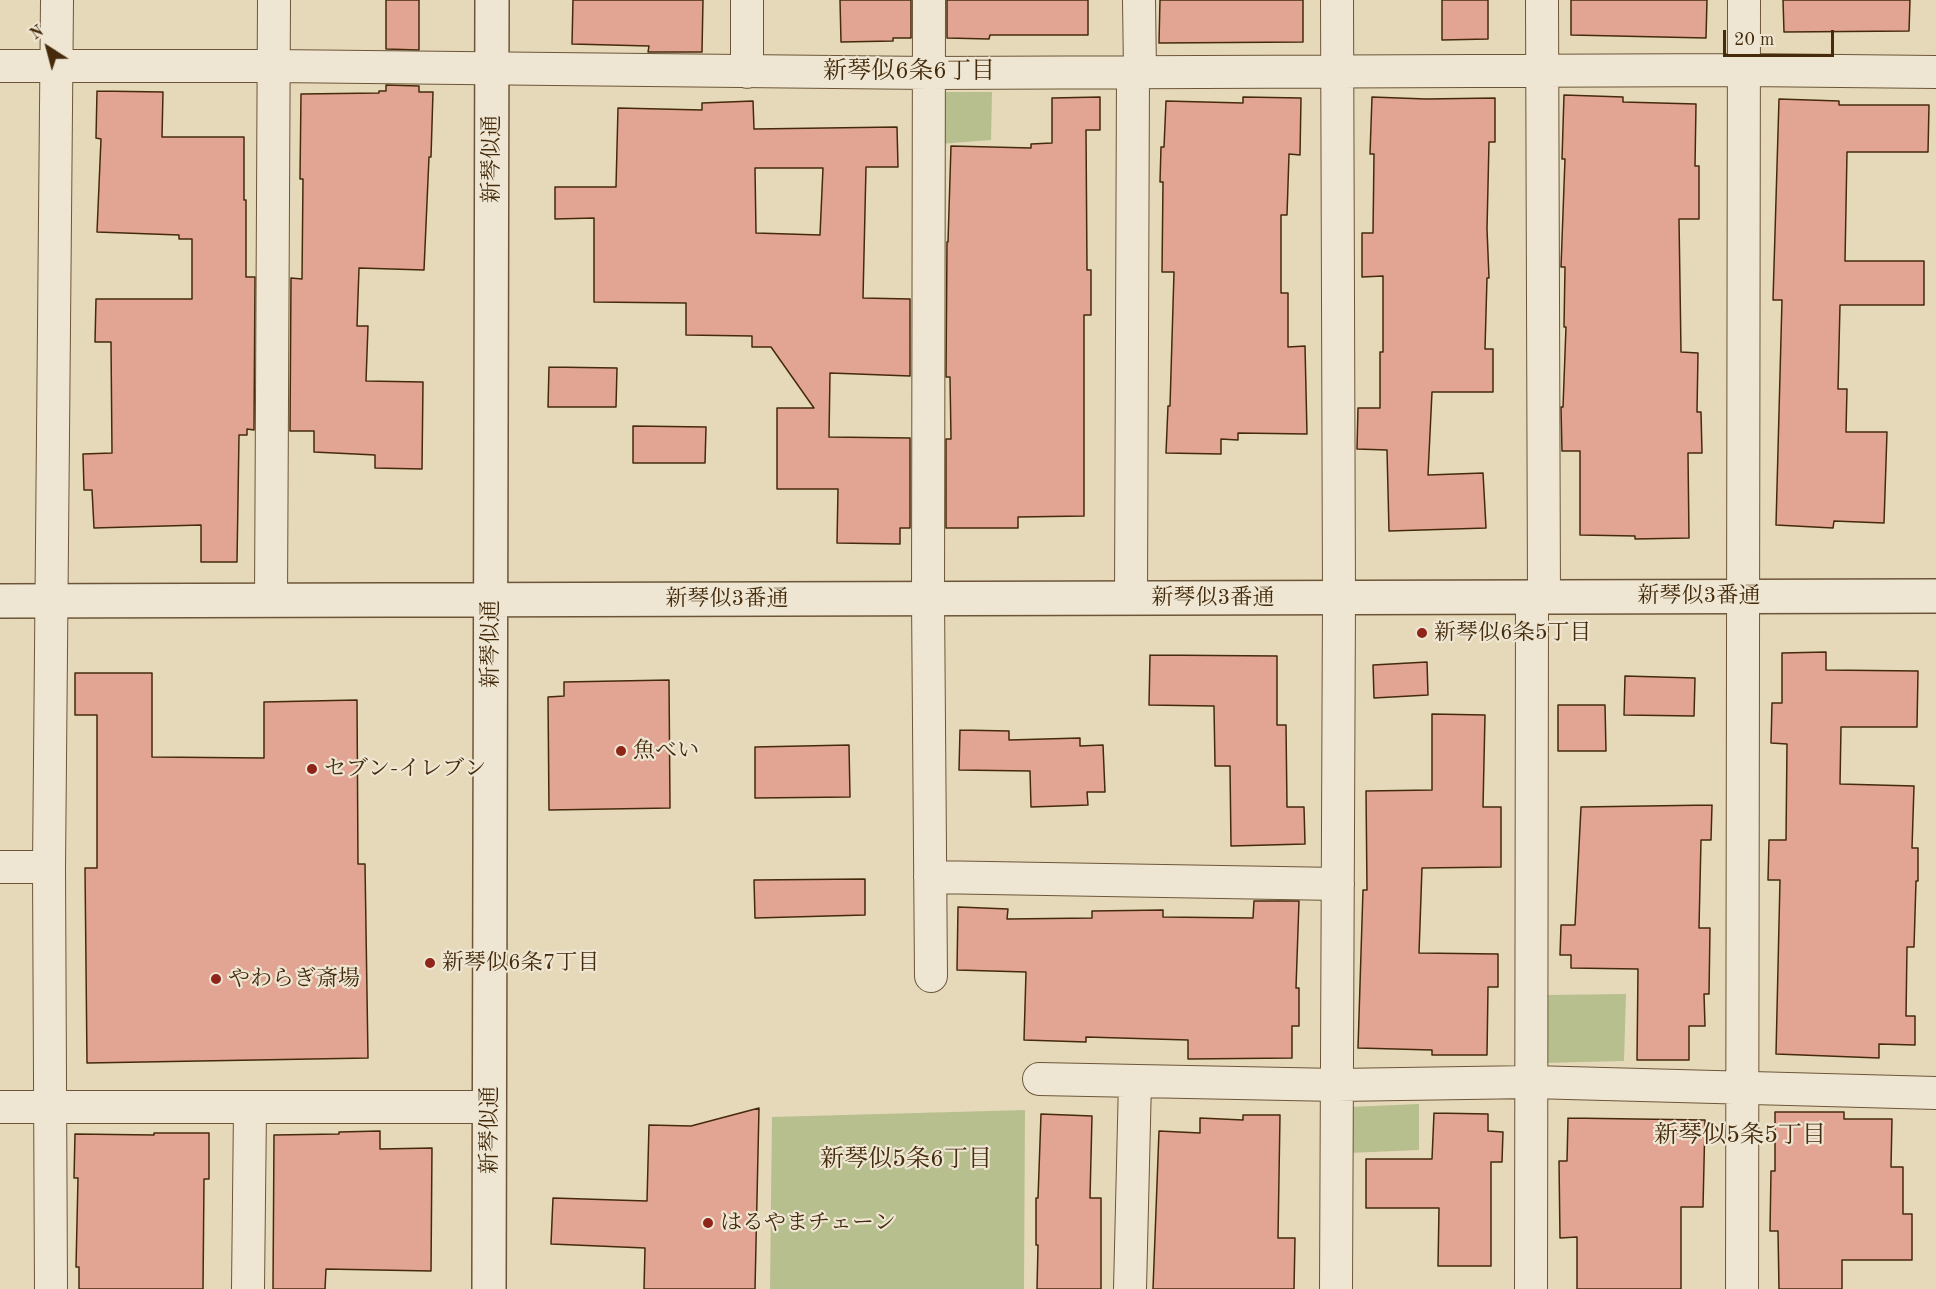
<!DOCTYPE html>
<meta charset="utf-8">
<style>
body{margin:0}
#map{position:relative;width:1936px;height:1289px;overflow:hidden;background:#e5d9ba;font-family:"Old Standard TT",serif}
canvas{display:block}
.north{position:absolute;left:18px;top:18px;width:60px;height:60px;-webkit-text-stroke:4px #eee6d2;paint-order:stroke;rotate:324deg;font-size:16px;font-weight:700;line-height:24px;text-align:center;color:#452b0c}
.north::after{content:'';display:block;margin:auto;width:21px;height:27px;background:#452b0c;clip-path:polygon(50% 0,100% 100%,50% 72%,0 100%)}
.scale{position:absolute;left:1723px;top:30px;width:111px;height:27px;box-sizing:border-box;border:3px solid #452b0c;border-top:0;padding-left:8px;font-size:18px;line-height:21px;white-space:nowrap;color:#452b0c;-webkit-text-stroke:4px #eee6d2;paint-order:stroke}
</style>
<div id="map">
<canvas width="1936" height="1289"></canvas>
<div class="north">N</div>
<div class="scale">20 m</div>
</div>
<script>
const c = document.querySelector('canvas').getContext('2d');
c.lineJoin = 'round';
function fill(path, color) { c.fillStyle = color; c.fill(path, 'evenodd'); }
const shape = rows => new Path2D(rows.map(r => 'M' + r).join(''));
function trace(path, color, width, dash) { c.strokeStyle = color; c.lineWidth = width; c.lineCap = dash ? 'butt' : 'round'; c.setLineDash(dash || []); c.stroke(path); }
function drawText(font, color, halo, rows, align = 'center') {
  c.font = font + ' "Old Standard TT","Noto Serif JP",serif'; c.lineWidth = 4.5; c.setLineDash([]); c.textBaseline = 'middle'; c.strokeStyle = halo; c.fillStyle = color; for (const [text, x, y, turn = 0] of rows) {
    c.save(); c.translate(x, y); c.rotate((+turn || 0) * Math.PI / 180); c.textAlign = isNaN(turn) ? turn : align; if (halo) c.strokeText(text, 0, 0); c.fillText(text, 0, 0); c.restore();
  }
}
fill(shape([
 [939,92,992,92,991,140,940,144],
 [1626,994,1624,1061,1542,1063,1544,995],
 [1419,1104,1419,1150,1348,1153,1349,1107],
 [1025,1110,1024,1289,770,1289,772,1117]
]), '#b7bf8e');
const building = shape([
 [386,0,419,0,419,50,386,49,386,0],
 [573,0,703,0,702,52,648,52,649,46,572,44,573,0],
 [840,0,911,0,911,38,893,38,893,41,841,42,840,0],
 [947,0,1088,0,1088,35,990,35,989,39,947,38,947,0],
 [1160,0,1303,0,1303,42,1159,43,1160,0],
 [1442,0,1488,0,1488,39,1442,40,1442,0],
 [1571,0,1707,0,1706,38,1571,35,1571,0],
 [1783,0,1910,0,1909,31,1784,32,1783,0],
 [386,85,419,86,419,92,433,92,431,157,429,157,424,270,359,268,357,326,368,326,366,381,423,382,422,469,375,468,375,455,314,452,314,431,290,431,291,278,302,279,303,179,300,179,301,94,379,93,379,91,386,91,386,85],
 [97,91,163,92,162,137,244,137,244,200,246,200,246,277,255,277,254,430,247,429,247,435,239,435,237,562,201,562,201,525,94,528,92,490,84,490,83,454,112,453,111,342,95,342,96,299,192,299,192,239,179,239,179,235,97,232,101,139,96,138,97,91],
 [1564,95,1623,97,1623,102,1696,104,1695,166,1699,166,1699,219,1679,219,1681,352,1698,353,1697,412,1701,412,1702,453,1688,453,1689,538,1635,539,1635,536,1580,535,1580,451,1562,451,1561,407,1563,407,1566,327,1564,327,1565,267,1561,267,1565,159,1562,159,1564,95],
 [1100,97,1100,130,1086,130,1087,270,1091,270,1091,315,1084,315,1084,516,1018,517,1018,528,946,528,946,439,951,439,950,377,946,377,947,242,948,242,951,146,1031,148,1031,144,1052,143,1052,98,1100,97],
 [1243,97,1301,98,1300,155,1289,154,1287,215,1281,215,1281,293,1288,293,1288,347,1305,346,1307,434,1238,433,1238,440,1221,439,1221,454,1166,453,1168,406,1170,406,1174,272,1162,272,1163,182,1160,182,1161,147,1164,147,1166,101,1243,103,1243,97],
 [1372,97,1426,99,1495,98,1495,142,1489,142,1487,229,1489,278,1487,278,1485,349,1493,349,1493,392,1432,392,1428,475,1483,473,1486,528,1389,531,1387,450,1357,449,1358,408,1380,408,1380,352,1383,352,1383,276,1362,277,1362,233,1373,233,1374,154,1370,154,1372,97],
 [1779,99,1839,101,1839,105,1929,105,1928,152,1847,152,1845,261,1924,261,1924,305,1840,305,1838,389,1847,389,1846,432,1887,432,1884,523,1834,521,1833,528,1776,525,1782,300,1773,300,1779,99],
 [753,101,754,129,897,127,898,167,866,167,863,298,910,299,910,376,830,373,829,437,910,438,910,528,900,528,900,544,837,543,838,489,777,489,777,408,814,408,771,347,752,347,752,336,686,335,686,303,594,302,594,218,555,219,555,187,616,187,618,108,702,110,702,103,753,101],
 [755,168,823,168,820,235,756,233,755,168],
 [549,367,617,368,616,407,548,407,549,367],
 [633,426,706,427,705,463,633,463,633,426],
 [1826,652,1826,670,1918,671,1917,727,1841,727,1840,784,1914,786,1912,848,1918,848,1918,881,1916,881,1914,947,1907,947,1906,1016,1915,1016,1915,1045,1879,1044,1879,1058,1776,1054,1780,880,1768,880,1769,840,1786,840,1787,744,1771,743,1772,703,1782,703,1782,653,1826,652],
 [1150,655,1277,656,1277,725,1286,725,1287,807,1304,807,1305,844,1231,846,1230,766,1215,766,1214,706,1149,705,1150,655],
 [1427,662,1428,695,1374,698,1373,665,1427,662],
 [75,673,152,673,152,757,264,758,264,702,357,700,358,864,365,864,368,1058,87,1063,85,868,97,868,97,715,75,715,75,673],
 [1625,676,1695,678,1694,716,1624,715,1625,676],
 [669,680,670,808,549,810,548,697,564,696,564,682,669,680],
 [1558,705,1605,705,1606,751,1558,751,1558,705],
 [1432,714,1485,715,1483,807,1501,807,1501,867,1422,868,1419,953,1498,954,1498,987,1488,987,1487,1055,1432,1055,1432,1050,1358,1048,1363,890,1367,890,1366,791,1432,790,1432,714],
 [960,730,1009,731,1009,740,1080,738,1080,746,1103,745,1105,792,1087,792,1088,805,1031,807,1030,771,959,770,960,730],
 [849,745,850,797,755,798,755,747,849,745],
 [1712,805,1711,840,1701,840,1699,928,1710,928,1709,994,1704,994,1705,1026,1689,1026,1689,1060,1637,1060,1638,969,1571,968,1571,955,1560,955,1561,925,1575,925,1581,807,1712,805],
 [865,879,865,915,755,918,754,880,865,879],
 [1254,901,1299,901,1296,988,1299,988,1299,1026,1292,1026,1292,1058,1188,1059,1188,1040,1086,1037,1086,1042,1024,1040,1026,972,957,970,958,907,1008,909,1007,919,1092,918,1092,911,1163,910,1163,917,1253,918,1254,901],
 [759,1108,755,1289,644,1289,645,1248,551,1244,553,1198,647,1201,649,1125,691,1126,759,1108],
 [1775,1112,1844,1112,1844,1119,1892,1119,1891,1167,1903,1167,1903,1214,1912,1214,1912,1260,1842,1260,1842,1289,1779,1289,1778,1231,1770,1231,1771,1171,1775,1171,1775,1112],
 [1434,1113,1488,1114,1488,1131,1503,1132,1502,1162,1491,1162,1491,1266,1438,1266,1439,1208,1366,1208,1366,1159,1432,1159,1434,1113],
 [1041,1114,1092,1116,1090,1198,1101,1198,1101,1289,1037,1289,1038,1245,1036,1245,1036,1198,1038,1198,1041,1114],
 [1243,1115,1280,1115,1278,1238,1295,1238,1294,1289,1153,1289,1159,1131,1200,1133,1200,1118,1243,1120,1243,1115],
 [1568,1118,1705,1120,1703,1207,1681,1207,1681,1289,1577,1289,1577,1237,1560,1238,1559,1161,1567,1161,1568,1118],
 [380,1131,380,1149,432,1148,431,1271,326,1269,325,1289,273,1289,274,1135,339,1134,339,1132,380,1131],
 [154,1133,209,1133,209,1179,204,1179,203,1289,79,1289,79,1267,76,1267,78,1178,74,1178,75,1134,154,1135,154,1133]
]);
fill(building, '#e2a593');
trace(building, '#452b0c', 1.5);
const minor = shape([
 [747,0,747,72],
 [929,0,928,598,931,976],
 [1139,0,1140,71],
 [1542,0,1544,597],
 [0,66,274,66,928,73,1745,70,1936,72],
 [1131,598,1133,72],
 [271,600,274,0],
 [0,867,49,867],
 [930,877,1338,884],
 [1039,1079,1337,1085,1531,1082,1936,1093],
 [0,1107,490,1107],
 [51,1289,49,867,57,0],
 [248,1289,250,1108],
 [1130,1289,1135,1081],
 [1336,1289,1339,598,1337,0],
 [1531,1289,1532,597],
 [1742,1289,1744,0]
]);
const tertiary = shape([
 [0,601,1936,596],
 [489,1289,492,0]
]);
trace(minor, '#6d5638', 34);
trace(tertiary, '#6d5638', 36);
trace(minor, '#eee6d2', 32);
trace(tertiary, '#eee6d2', 33);
for (const [x, y, r, color] of [
 [1422,633,6,"#8f2418"],
 [621,751,6,"#8f2418"],
 [312,769,6,"#8f2418"],
 [430,963,6,"#8f2418"],
 [216,979,6,"#8f2418"],
 [708,1223,6,"#8f2418"]
]) { const dot = new Path2D(); dot.arc(x, y, r, 0, 2 * Math.PI); c.fillStyle = color; c.fill(dot); trace(dot, '#eee6d2', 2); }
drawText('22px', '#452b0c', '#eee6d2', [
 ["新琴似通",492,159,-90],
 ["新琴似3番通",1699,596],
 ["新琴似3番通",1213,598],
 ["新琴似3番通",727,599],
 ["新琴似通",491,644,-90],
 ["新琴似通",490,1130,-90]
]);
drawText('22px', '#452b0c', '#eee6d2', [
 ["新琴似6条5丁目",1434,633],
 ["魚べい",633,751],
 ["セブン-イレブン",324,769],
 ["新琴似6条7丁目",442,963],
 ["やわらぎ斎場",228,979],
 ["はるやまチェーン",720,1223]
], 'left');
drawText('24px', '#452b0c', '#eee6d2', [
 ["新琴似6条6丁目",909,72],
 ["新琴似5条5丁目",1740,1136],
 ["新琴似5条6丁目",906,1160]
]);
</script>
